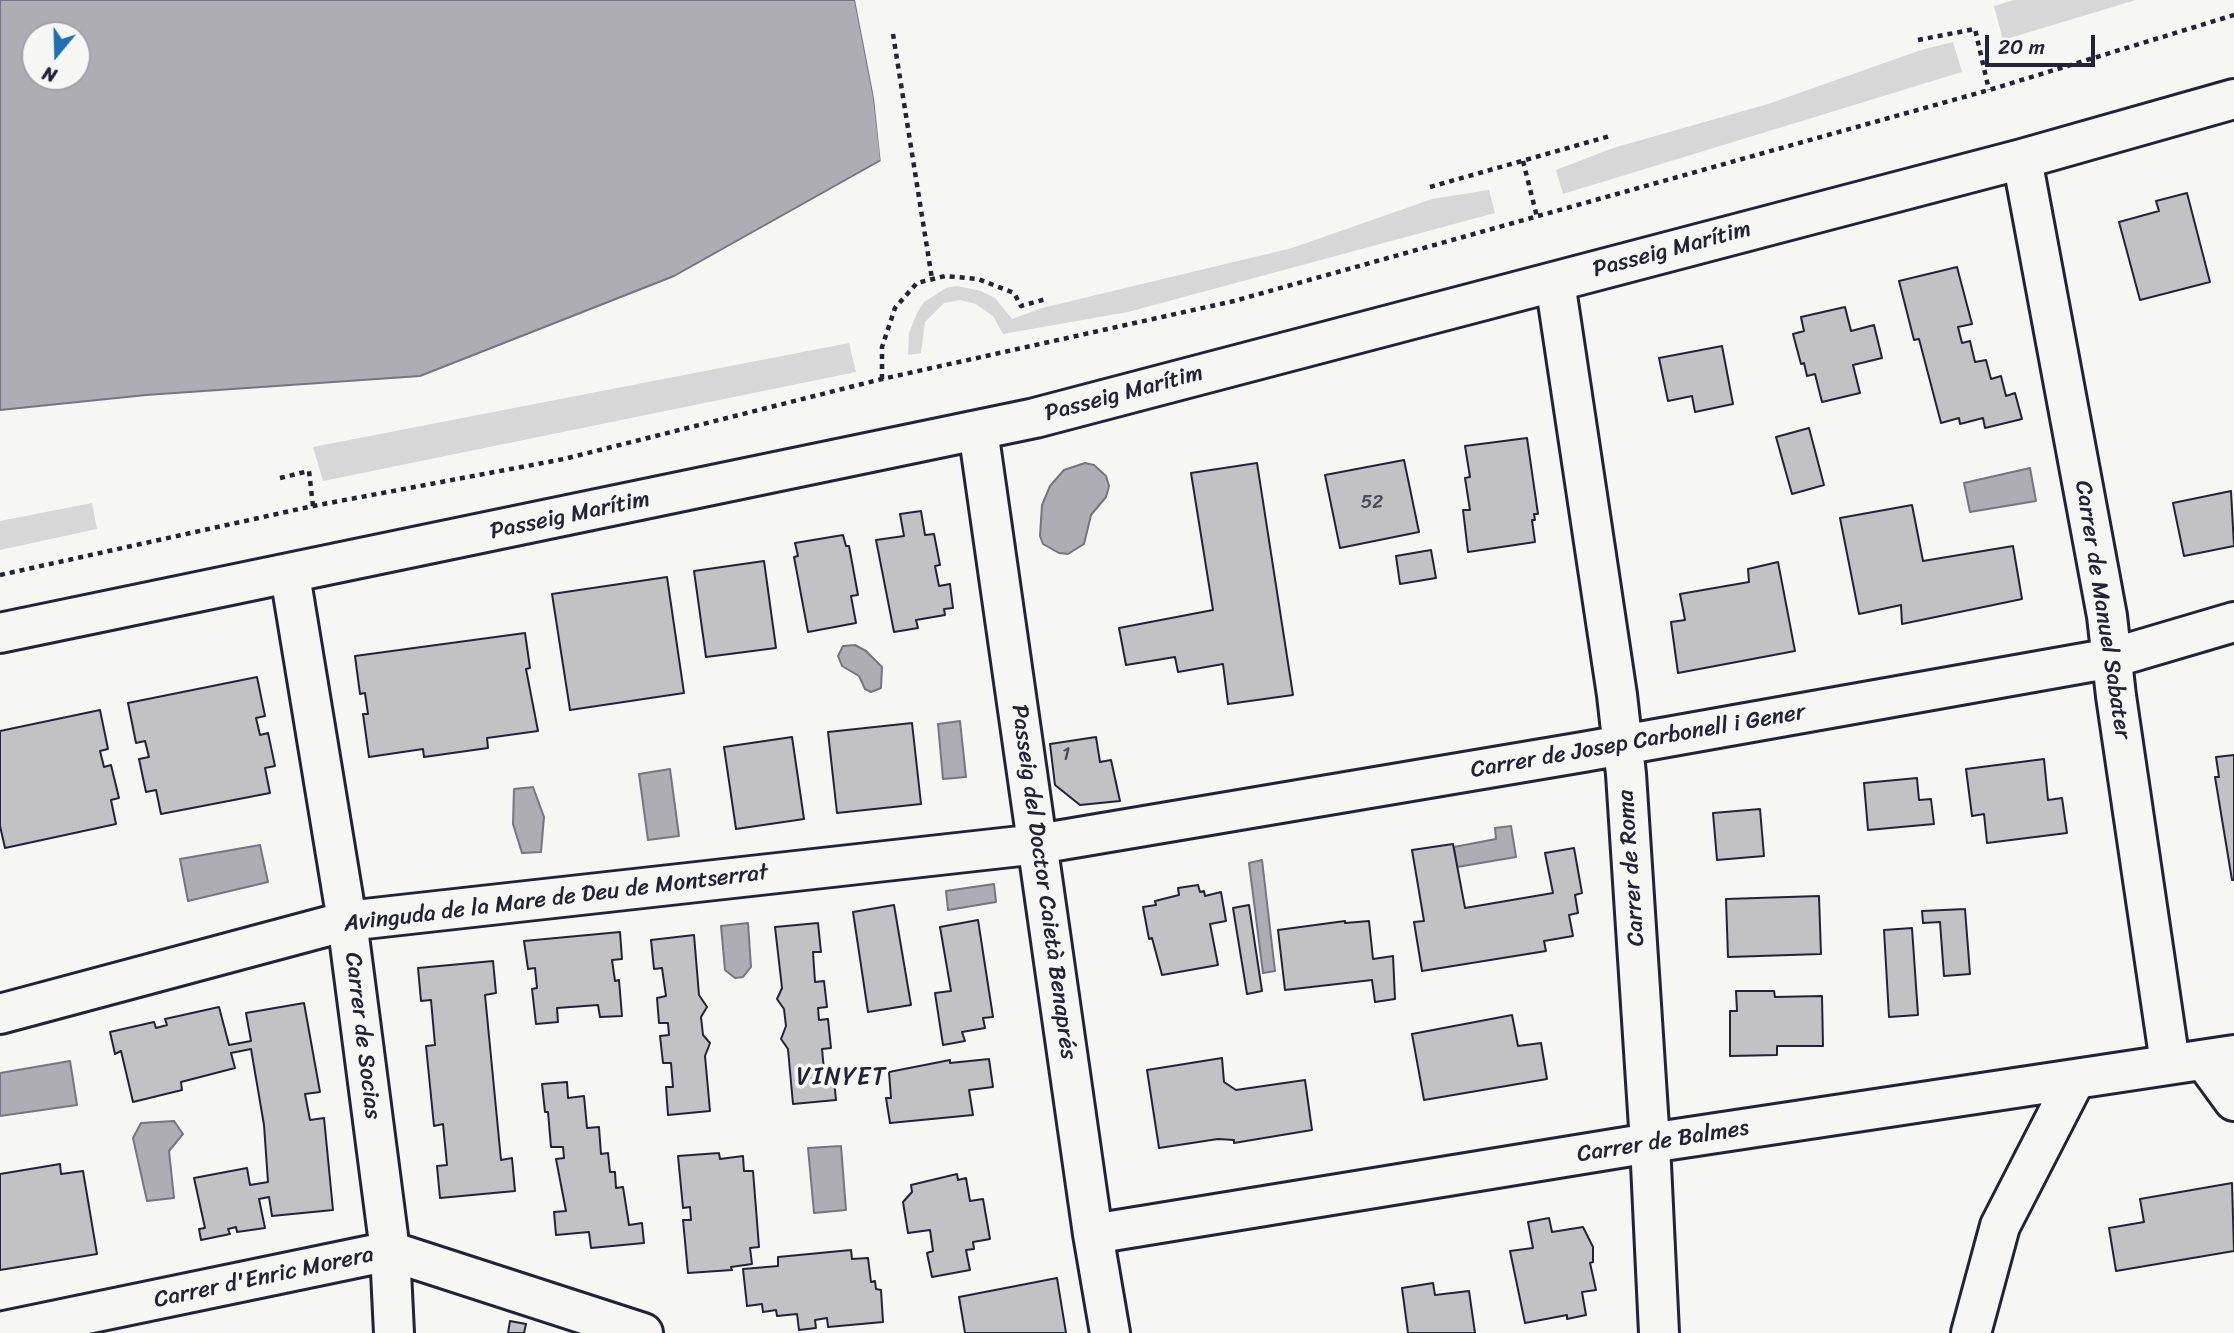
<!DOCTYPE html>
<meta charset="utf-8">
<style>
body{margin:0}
#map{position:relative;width:2234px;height:1333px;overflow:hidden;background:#f6f6f2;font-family:Sriracha,sans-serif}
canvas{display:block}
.north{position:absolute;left:21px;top:21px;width:70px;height:70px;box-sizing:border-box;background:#f6f6f2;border:2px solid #a1a1a9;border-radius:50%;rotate:199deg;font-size:19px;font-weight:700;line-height:28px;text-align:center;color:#22223b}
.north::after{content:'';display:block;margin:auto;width:24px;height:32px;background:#1f6fb2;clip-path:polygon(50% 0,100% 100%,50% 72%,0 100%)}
.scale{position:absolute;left:1985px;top:35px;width:110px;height:32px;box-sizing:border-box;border:4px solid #22223b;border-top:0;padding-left:9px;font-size:21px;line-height:24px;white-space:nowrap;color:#22223b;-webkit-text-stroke:5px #f6f6f2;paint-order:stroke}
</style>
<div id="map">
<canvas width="2234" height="1333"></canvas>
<div class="north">N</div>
<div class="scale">20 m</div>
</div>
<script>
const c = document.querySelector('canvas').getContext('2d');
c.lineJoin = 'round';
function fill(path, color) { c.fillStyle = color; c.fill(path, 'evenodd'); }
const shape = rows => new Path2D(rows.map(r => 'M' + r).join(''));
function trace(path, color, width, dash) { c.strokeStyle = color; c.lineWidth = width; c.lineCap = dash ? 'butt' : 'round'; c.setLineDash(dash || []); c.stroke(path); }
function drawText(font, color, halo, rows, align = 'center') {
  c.font = font + ' Sriracha,sans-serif'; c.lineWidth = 7; c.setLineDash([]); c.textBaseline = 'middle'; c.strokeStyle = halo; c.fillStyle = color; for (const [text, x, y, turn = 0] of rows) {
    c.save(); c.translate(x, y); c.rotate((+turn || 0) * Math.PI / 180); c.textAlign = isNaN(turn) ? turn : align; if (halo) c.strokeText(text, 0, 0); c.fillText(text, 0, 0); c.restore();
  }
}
fill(shape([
 [2014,0,2136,0,2003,40,1994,6],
 [1953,42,1962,72,1563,194,1556,170,1613,148,1768,104,1921,50],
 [1489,190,1495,213,1128,312,1003,334,993,316,976,304,960,300,944,303,925,322,921,353,908,355,909,333,917,313,924,302,946,288,957,286,981,291,995,298,1012,319,1042,308,1292,248,1432,199],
 [849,343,856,372,323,481,313,447],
 [92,503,97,529,0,550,0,521]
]), '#d7d7d7');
const water = shape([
 [0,0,855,0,874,98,881,160,674,276,420,376,146,395,0,410,0,0],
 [35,35,77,35,77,77,35,77,35,35],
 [1085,463,1094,465,1106,476,1109,486,1106,497,1091,515,1084,544,1068,554,1059,553,1043,544,1040,536,1042,505,1050,486,1064,470,1085,463],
 [2030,468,2036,501,1970,512,1964,483,2030,468],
 [855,645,866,651,882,667,881,688,871,692,865,689,859,676,842,666,838,656,843,646,855,645],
 [960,721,966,777,943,779,938,724,960,721],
 [670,769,679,836,648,840,639,774,670,769],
 [533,787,544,817,541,852,522,853,513,824,514,789,533,787],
 [1511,826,1516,857,1457,867,1454,847,1496,839,1495,828,1511,826],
 [260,845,268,882,188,901,180,859,260,845],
 [1262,860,1275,971,1263,973,1249,863,1262,860],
 [994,884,996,902,948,910,946,891,994,884],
 [748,923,751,967,743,977,735,978,725,970,721,926,748,923],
 [70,1061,77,1105,0,1116,0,1073,70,1061],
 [174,1121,183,1134,169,1151,174,1198,147,1201,133,1138,141,1123,174,1121],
 [841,1146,846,1210,814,1213,808,1148,841,1146]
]);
fill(water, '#adadb3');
trace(water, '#757583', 2);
fill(shape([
 [855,0,859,0,864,22,877,97,884,160,881,164,874,98]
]), '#f6f6f2');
const building = shape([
 [2187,193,2210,282,2140,300,2119,222,2159,211,2156,201,2187,193],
 [1957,267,1972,324,1958,327,1962,343,1970,341,1975,362,1986,360,1991,379,2001,376,2006,396,2015,393,2022,419,1985,428,1983,418,1960,424,1959,418,1941,423,1919,339,1914,340,1899,281,1957,267],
 [1845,307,1851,331,1874,325,1882,358,1853,365,1860,393,1822,402,1815,374,1807,376,1804,363,1801,364,1793,334,1804,331,1801,317,1845,307],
 [1722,346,1733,404,1695,412,1692,396,1668,401,1659,358,1722,346],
 [1809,428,1824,485,1792,494,1776,437,1809,428],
 [1527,438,1538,514,1534,514,1535,520,1532,520,1535,542,1468,552,1463,510,1470,510,1465,478,1470,477,1465,446,1527,438],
 [1404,460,1419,532,1340,548,1325,475,1404,460],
 [1257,463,1293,695,1228,704,1223,664,1178,672,1175,657,1126,665,1119,628,1213,610,1191,473,1257,463],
 [2231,491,2234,546,2184,556,2173,503,2231,491],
 [1912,505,1923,561,2013,546,2022,599,1902,624,1901,605,1859,614,1840,518,1912,505],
 [921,511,925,535,934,534,940,565,935,566,939,586,950,584,953,608,944,609,945,615,916,620,918,628,894,632,876,540,904,536,900,514,921,511],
 [843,535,846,546,849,546,858,595,851,596,856,623,808,632,794,557,798,556,795,543,843,535],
 [1431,550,1436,578,1400,584,1396,556,1431,550],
 [764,561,776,648,706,657,694,571,764,561],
 [1778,562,1795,651,1678,673,1671,622,1685,620,1680,594,1749,582,1748,569,1778,562],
 [667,577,684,693,570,710,552,594,667,577],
 [525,633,530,668,526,669,538,731,487,738,488,748,424,757,423,749,369,757,363,714,368,714,365,693,360,694,355,656,525,633],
 [257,677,265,716,256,718,260,735,268,733,275,766,265,768,270,793,161,814,156,790,146,792,139,759,149,757,145,741,136,743,128,703,257,677],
 [100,710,108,749,100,751,104,767,111,765,119,798,111,800,116,824,5,848,0,826,0,731,100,710],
 [912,723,921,804,837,813,828,732,912,723],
 [792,737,804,819,736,829,724,747,792,737],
 [1096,737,1100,762,1111,760,1120,801,1080,805,1055,785,1050,744,1096,737],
 [2234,755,2234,880,2232,880,2215,777,2219,777,2216,757,2234,755],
 [2044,759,2048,800,2062,798,2067,833,1987,843,1984,814,1972,816,1966,769,2044,759],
 [1917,778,1919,800,1931,799,1934,824,1868,830,1864,783,1917,778],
 [1760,809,1764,856,1717,860,1713,813,1760,809],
 [1453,844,1465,908,1553,893,1545,853,1574,848,1582,893,1575,895,1578,913,1569,915,1573,936,1544,941,1546,951,1422,971,1414,922,1424,921,1412,850,1453,844],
 [1198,885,1200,892,1204,891,1205,896,1221,892,1226,921,1210,924,1218,965,1162,975,1152,938,1149,939,1143,907,1156,905,1155,901,1179,895,1178,888,1198,885],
 [1819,896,1821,954,1728,957,1726,899,1819,896],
 [894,905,911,1005,868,1012,853,912,894,905],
 [1249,905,1262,991,1247,994,1233,908,1249,905],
 [1965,909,1970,974,1944,976,1940,922,1923,923,1922,911,1965,909],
 [978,920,993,1017,983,1018,985,1028,962,1032,965,1041,943,1045,935,993,951,991,940,927,978,920],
 [1345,921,1345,923,1369,921,1373,959,1393,956,1395,999,1375,1002,1372,980,1285,990,1278,930,1345,921],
 [818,923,821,952,813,952,815,982,824,981,827,1007,818,1008,819,1020,828,1019,831,1048,822,1049,824,1070,833,1070,836,1100,793,1104,788,1049,781,1039,786,1026,784,1009,777,999,782,988,775,927,818,923],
 [1912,928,1918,1015,1889,1017,1884,930,1912,928],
 [620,932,622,959,612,960,615,981,619,980,622,1016,600,1017,598,1005,557,1008,558,1022,536,1024,532,989,537,988,535,968,528,969,524,941,620,932],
 [694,935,699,995,707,1007,701,1017,703,1035,710,1043,705,1056,710,1111,668,1115,666,1087,673,1087,671,1063,663,1063,660,1036,669,1035,668,1023,659,1023,657,998,666,996,662,968,654,969,651,940,694,935],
 [493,961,496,993,485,995,501,1160,512,1158,515,1191,440,1198,437,1166,447,1165,443,1124,434,1126,426,1046,435,1045,431,1000,421,1001,418,968,493,961],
 [1736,991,1774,991,1775,997,1822,996,1823,1046,1777,1046,1777,1055,1730,1056,1730,1011,1737,1011,1736,991],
 [304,1003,320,1092,305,1094,310,1120,324,1118,333,1210,272,1216,269,1197,259,1199,265,1228,237,1232,236,1227,228,1229,230,1234,201,1240,199,1229,205,1228,194,1178,247,1168,250,1185,268,1182,264,1125,251,1049,231,1053,235,1068,181,1082,182,1090,133,1102,121,1051,115,1054,110,1032,154,1022,156,1028,167,1025,165,1019,219,1007,229,1045,251,1041,246,1013,304,1003],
 [1512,1015,1518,1046,1541,1043,1547,1079,1424,1100,1412,1034,1512,1015],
 [1222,1058,1224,1082,1236,1090,1305,1080,1312,1130,1234,1143,1234,1140,1218,1139,1159,1148,1147,1070,1222,1058],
 [989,1059,993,1087,969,1090,973,1115,890,1123,886,1098,891,1098,889,1072,950,1060,950,1063,989,1059],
 [567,1082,568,1098,584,1096,587,1128,599,1127,601,1154,608,1153,610,1172,615,1172,616,1188,623,1187,629,1225,642,1223,644,1243,591,1248,589,1232,556,1235,554,1212,566,1211,556,1159,564,1158,563,1147,551,1147,548,1112,545,1112,542,1084,567,1082],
 [719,1153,720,1159,743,1156,744,1171,753,1171,759,1247,750,1248,752,1264,731,1267,732,1270,688,1273,683,1220,691,1220,690,1207,683,1208,678,1156,719,1153],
 [60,1164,61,1174,83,1171,97,1254,0,1270,0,1174,60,1164],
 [957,1174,958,1180,966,1178,970,1201,983,1199,990,1239,973,1242,974,1249,966,1250,970,1270,932,1277,927,1253,933,1251,930,1230,908,1233,903,1202,912,1192,911,1185,957,1174],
 [2232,1183,2234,1251,2116,1271,2109,1228,2144,1222,2140,1199,2232,1183],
 [1549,1218,1552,1232,1583,1227,1593,1247,1593,1262,1590,1263,1596,1290,1582,1292,1586,1315,1567,1319,1567,1315,1525,1323,1510,1251,1533,1248,1528,1222,1549,1218],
 [851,1250,852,1259,868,1258,871,1282,875,1281,876,1289,881,1290,883,1322,828,1327,827,1318,815,1320,816,1328,799,1330,797,1314,777,1316,776,1310,763,1312,762,1304,747,1306,743,1269,778,1266,778,1257,851,1250],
 [1057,1278,1066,1333,965,1333,959,1297,1057,1278],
 [1433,1283,1435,1295,1469,1291,1475,1333,1408,1333,1402,1288,1433,1283],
 [510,1321,526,1324,524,1333,508,1333,510,1321]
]);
fill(building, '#c2c2c4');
trace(building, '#22223b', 2);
const minor = shape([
 [2022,159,2107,616,2116,696,2170,1063],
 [1555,282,1617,695,1626,774,1650,1143,1659,1333],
 [978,430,1093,1234,1110,1333],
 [290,575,347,921,390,1251,394,1333],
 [0,633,1035,418,2022,159,2234,99],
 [0,1014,347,921,1038,844,1583,752,2112,658,2234,622],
 [2204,1060,2234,1101],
 [1093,1234,1650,1143,2234,1055],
 [0,1332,390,1251,643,1333],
 [1971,1333,2000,1226,2075,1080]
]);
trace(minor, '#22223b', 44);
trace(shape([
 [893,34,932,279],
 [1918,40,1975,29,1989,90],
 [1523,161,1537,217],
 [1430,187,1610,136],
 [882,379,882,347,895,308,917,283,945,276,978,279,1014,293,1021,306,1046,299],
 [280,478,309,471,313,506],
 [0,575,313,506,564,459,882,379,1234,301,1989,90,2234,15]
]), '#22223b', 4.5, [5, 5]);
trace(minor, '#f6f6f2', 38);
drawText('19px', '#4a4a5d', null, [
 ["52",1372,503],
 ["1",1066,755]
]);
drawText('23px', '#22223b', '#f6f6f2', [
 ["Passeig Marítim",1672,250,-15],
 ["Passeig Marítim",1124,394,-15],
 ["Passeig Marítim",570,516,-12],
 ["Carrer de Manuel Sabater",2102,610,81],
 ["Carrer de Josep Carbonell i Gener",1638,742,-10],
 ["Carrer de Roma",1632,868,-94],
 ["Passeig del Doctor Caietà Benaprés",1043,882,82],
 ["Avinguda de la Mare de Deu de Montserrat",556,899,-7],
 ["Carrer de Socias",362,1036,83],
 ["Carrer de Balmes",1663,1142,-9],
 ["Carrer d'Enric Morera",264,1278,-12]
]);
c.letterSpacing = '2px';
drawText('24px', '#22223b', '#f6f6f2', [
 ["VINYET",842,1078]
]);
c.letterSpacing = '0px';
</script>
